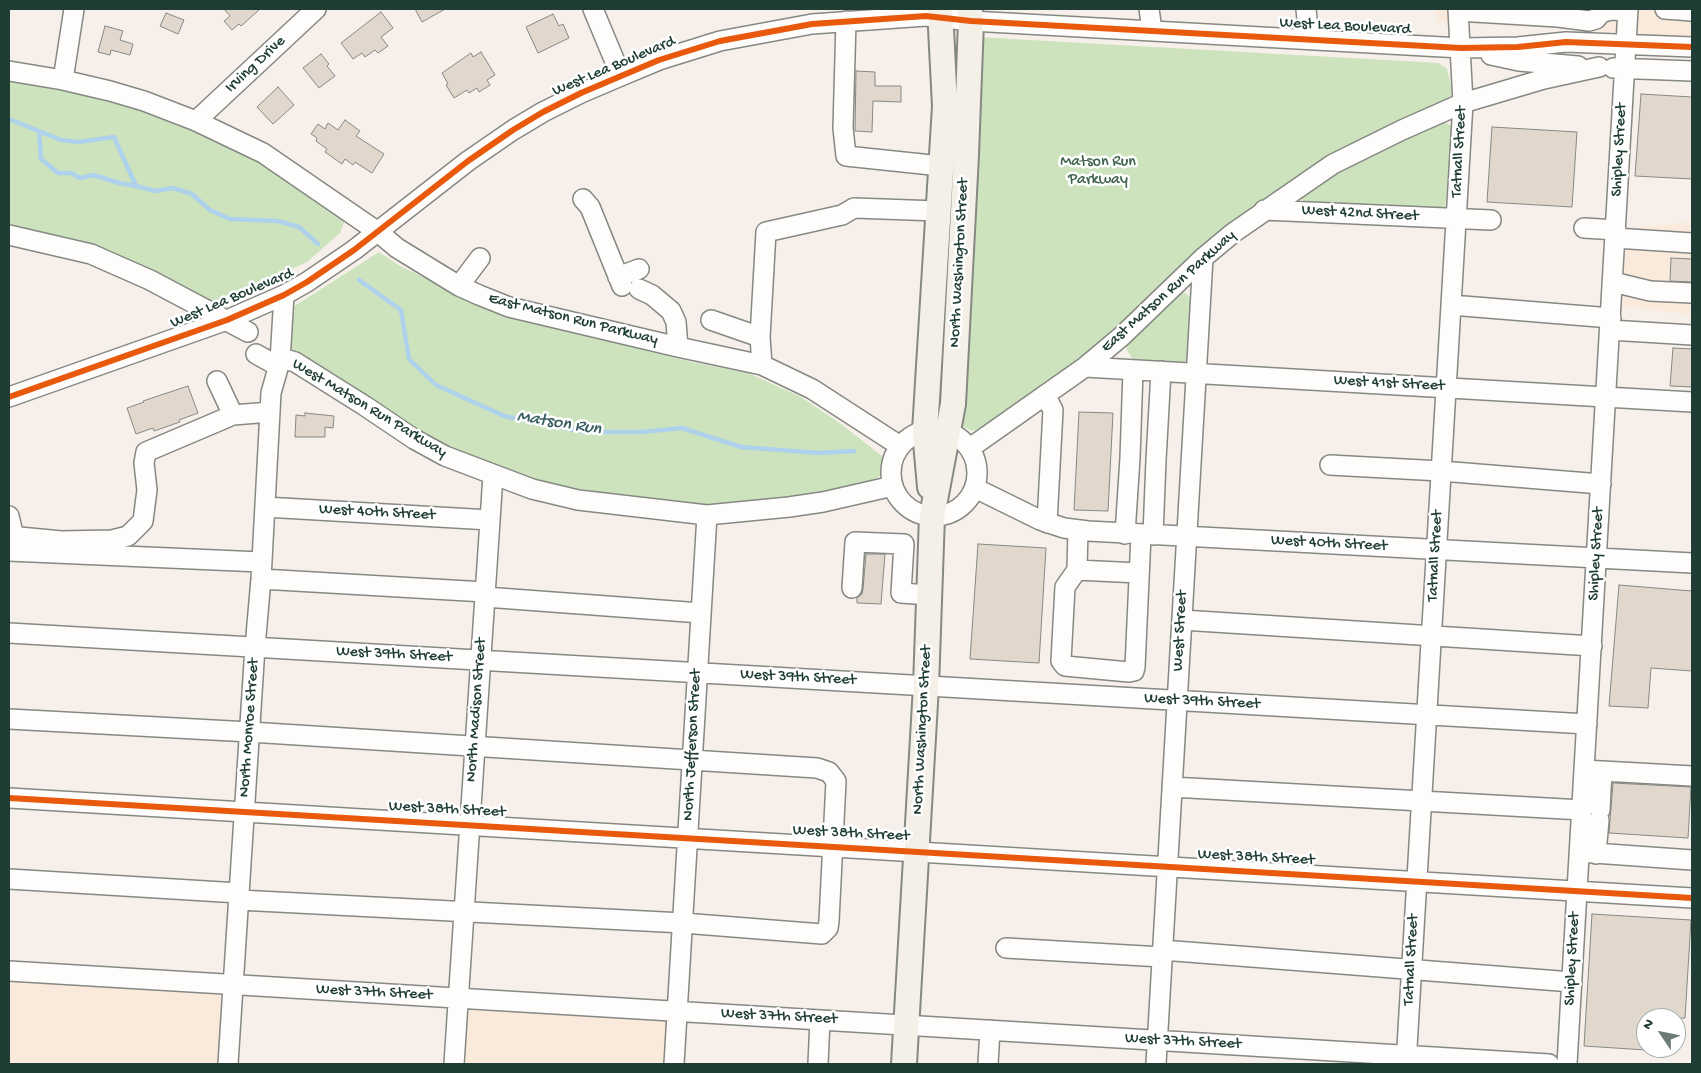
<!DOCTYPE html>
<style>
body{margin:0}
#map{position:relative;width:1701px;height:1073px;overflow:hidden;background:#f7f0ea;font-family:"Gochi Hand",sans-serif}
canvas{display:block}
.frame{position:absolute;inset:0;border:10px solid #1f3d34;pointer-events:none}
.north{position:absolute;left:1636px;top:1008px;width:50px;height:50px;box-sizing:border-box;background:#fff;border:1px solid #a5b1ae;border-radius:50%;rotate:304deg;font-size:14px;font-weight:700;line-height:20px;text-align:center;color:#1f3d34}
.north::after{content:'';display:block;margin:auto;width:18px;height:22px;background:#6b7c74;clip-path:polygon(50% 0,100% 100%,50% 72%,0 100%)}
</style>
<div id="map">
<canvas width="1701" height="1073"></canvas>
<div class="frame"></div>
<div class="north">N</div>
</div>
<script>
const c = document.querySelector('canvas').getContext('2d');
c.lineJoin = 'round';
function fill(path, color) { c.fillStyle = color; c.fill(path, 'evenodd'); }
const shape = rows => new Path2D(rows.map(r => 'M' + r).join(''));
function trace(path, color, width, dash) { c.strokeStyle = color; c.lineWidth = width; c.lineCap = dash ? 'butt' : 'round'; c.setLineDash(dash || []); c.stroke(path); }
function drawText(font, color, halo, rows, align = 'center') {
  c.font = font + ' "Gochi Hand",sans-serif'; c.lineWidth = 5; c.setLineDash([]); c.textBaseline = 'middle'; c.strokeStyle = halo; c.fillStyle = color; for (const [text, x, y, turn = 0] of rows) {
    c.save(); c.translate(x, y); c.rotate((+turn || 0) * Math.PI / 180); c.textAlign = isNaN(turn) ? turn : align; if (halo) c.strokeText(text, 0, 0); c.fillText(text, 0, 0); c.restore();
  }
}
fill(shape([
 [1436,9,1623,9,1623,32,1438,22],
 [1627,9,1692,9,1692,39,1626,36],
 [1692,222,1692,315,1622,306,1627,229],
 [9,971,234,984,228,1064,9,1064],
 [458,998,677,1011,674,1064,454,1064]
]), '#f9eadc');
fill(shape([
 [977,37,1439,63,1447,69,1453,93,1444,106,1396,125,1147,305,1070,371,996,423,972,431,956,423],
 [9,71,196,121,348,212,340,233,307,262,216,304,150,280,9,235],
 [1441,123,1447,123,1453,128,1445,209,1310,208,1300,197,1307,190,1339,172,1390,145],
 [379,252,400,266,482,305,607,341,691,362,748,373,801,397,841,424,882,456,882,475,860,487,708,508,611,504,456,460,295,362,288,345,290,309],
 [1181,293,1185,293,1192,299,1188,357,1186,361,1183,363,1133,359,1128,352,1126,346,1128,342]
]), '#cce3bd');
trace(shape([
 [9,119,61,140,79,142,114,137,136,186,155,191,173,188,192,194,210,210,230,219,278,221,299,227,318,244],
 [39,131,41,159,58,173,71,173,80,178,94,175,119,183,136,186],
 [359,280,401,310,409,359,436,385,504,416,585,432,642,432,682,428,741,447,819,453,854,451]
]), '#aed1ec', 4.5);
const building = shape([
 [224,9,260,9,241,26,239,24,232,30,224,21,230,16,224,9],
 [415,9,445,9,422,22,415,9],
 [381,12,393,28,381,37,388,46,378,53,375,50,365,57,362,53,353,59,341,43,381,12],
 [166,13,184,20,178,34,160,26,166,13],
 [553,14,559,26,563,24,569,38,538,53,526,27,553,14],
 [105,26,123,31,120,40,133,44,130,55,111,50,110,55,98,52,105,26],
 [481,52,495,75,487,80,490,85,479,92,477,88,469,93,467,90,454,98,446,85,448,84,442,73,471,53,473,57,481,52],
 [321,54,329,64,327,66,335,76,319,88,303,68,321,54],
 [856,71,875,72,875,86,901,86,901,102,873,101,872,132,855,131,856,71],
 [278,87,294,105,273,124,257,107,278,87],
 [1641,94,1692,97,1692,179,1635,176,1641,94],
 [345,120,360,131,356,136,384,154,372,173,355,162,353,165,345,159,342,164,325,152,327,149,316,141,317,138,311,134,318,124,325,129,328,123,338,130,345,120],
 [1492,127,1577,132,1572,207,1487,202,1492,127],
 [1671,258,1692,259,1692,282,1670,281,1671,258],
 [1673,348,1692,349,1692,387,1670,386,1673,348],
 [188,386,198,413,179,420,180,422,154,431,153,428,136,434,127,408,144,402,143,401,188,386],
 [1079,412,1113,413,1108,511,1074,510,1079,412],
 [305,413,334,416,333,428,325,427,325,437,295,437,296,415,305,416,305,413],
 [978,544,1046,548,1039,663,970,659,978,544],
 [866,554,885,554,881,604,857,603,857,598,862,594,863,589,866,554],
 [1619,585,1692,591,1692,671,1651,668,1648,708,1609,706,1619,585],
 [1613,783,1691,787,1688,838,1609,833,1613,783],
 [1592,914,1691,920,1685,1018,1646,1018,1646,1050,1584,1046,1592,914]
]);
fill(building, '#e1d7cd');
trace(building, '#868884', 1);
const minor = shape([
 [593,9,621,76],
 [1149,9,1152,30],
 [1306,9,1309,39],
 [1665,9,1692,11],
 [1458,11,1558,17,1589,21,1596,19,1601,13,1611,10,1628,11],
 [846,21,843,128,846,156,941,166],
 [1491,55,1519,61,1578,66],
 [1613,68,1692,71],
 [9,71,63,80,110,91,144,101,196,121,263,153,378,232,397,248,459,286,479,295,509,307,678,347,762,365,812,389,900,446],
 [63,80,74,9],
 [196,121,316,9],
 [583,199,590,207,622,286],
 [1264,210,1491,220],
 [1584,228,1616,230],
 [9,235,91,254,150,280,248,332],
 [1615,238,1692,243],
 [618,277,639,269],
 [1613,282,1650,291,1692,293],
 [459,286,480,258],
 [639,289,652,295,671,311,676,322,678,347],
 [1451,305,1611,318],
 [711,320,760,337,762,365],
 [1610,330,1692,335],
 [760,337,766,232,842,215,854,208,938,211],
 [256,354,274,364,288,360,295,362,365,406,414,439,445,456,532,489,578,500,707,515,789,507,823,502,893,486],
 [1085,367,1692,402],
 [217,381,233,415,270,412],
 [1045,395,1053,410,1047,523],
 [9,397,227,320,284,295,307,282,354,250,468,161,513,130,543,112,581,93,621,76,659,60,720,41,812,24,926,16,971,21,1461,48,1518,47,1566,42,1692,47],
 '891 473a43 43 0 1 1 86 0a43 43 0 1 1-86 0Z',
 [970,448,1085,367,1122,336,1203,258,1233,233,1333,164,1402,130,1463,103,1544,79,1599,67],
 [1330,465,1441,471,1601,484],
 [975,488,1040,520,1064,528,1088,531,1692,563],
 [265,507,490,520],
 [9,516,14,537],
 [1078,530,1077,570,1065,587,1061,661,1065,666,1129,672,1134,671,1135,667,1141,535],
 [1125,534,1130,458,1133,370],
 [1153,535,1156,460,1161,371],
 [9,536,61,541,112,540,128,536,143,521,147,490,144,463,146,452,233,415],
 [9,551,261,562],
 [1077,570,1139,573],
 [261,579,485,592],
 [852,588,855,542,904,544,901,593,929,595],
 [485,597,701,613],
 [1182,620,1592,646],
 [9,633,1587,724],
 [9,719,250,732,817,768,829,772,836,781,829,921,828,928,822,934,683,923,239,900],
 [1584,770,1692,776],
 [1172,787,1582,810],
 [9,798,1692,898],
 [1600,810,1602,771],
 [1580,852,1692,860],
 [1596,854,1599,820],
 [9,879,239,893],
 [1006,948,1162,957],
 [1162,950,1572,982],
 [9,971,1549,1064],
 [228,1064,255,647,261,579,271,393,280,361,284,295],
 [454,1064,493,475],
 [674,1064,707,515],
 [818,1064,820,1020],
 [988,1064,990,1030],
 [1156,1064,1203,258],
 [1406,1064,1463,103,1458,9],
 [1567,1064,1628,9]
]);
const major = shape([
 [930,487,925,431,945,106,940,9],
 [904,1064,926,686,932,516,953,404,966,155,971,21,970,9]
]);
trace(minor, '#868884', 22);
trace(major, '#868884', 28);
trace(minor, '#fefdfc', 19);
trace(major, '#f4efe7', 24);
trace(shape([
 [9,397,227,320,284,295,307,282,354,250,468,161,513,130,543,112,581,93,621,76,659,60,720,41,812,24,926,16,971,21,1461,48,1518,47,1566,42,1692,47],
 [9,798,1692,898]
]), '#e8590c', 6);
drawText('16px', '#1f3d34', '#fff', [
 ["West Lea Boulevard",1345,27,3],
 ["Irving Drive",256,65,-43],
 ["West Lea Boulevard",614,67,-23],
 ["Shipley Street",1620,150,-87],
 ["Tatnall Street",1460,152,-87],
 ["West 42nd Street",1360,214,3],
 ["North Washington Street",960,263,-87],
 ["East Matson Run Parkway",1169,292,-42],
 ["West Lea Boulevard",232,299,-23],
 ["East Matson Run Parkway",573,320,14],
 ["West 41st Street",1389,384,3],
 ["West Matson Run Parkway",369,409,31],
 ["West 40th Street",377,513,3],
 ["West 40th Street",1329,544,3],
 ["Shipley Street",1597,554,-87],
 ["Tatnall Street",1436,556,-87],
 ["West Street",1181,631,-87],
 ["West 39th Street",394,655,3],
 ["West 39th Street",798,678,3],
 ["West 39th Street",1202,702,3],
 ["North Madison Street",477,710,-86],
 ["North Monroe Street",250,728,-86],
 ["North Washington Street",923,730,-87],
 ["North Jefferson Street",693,745,-87],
 ["West 38th Street",447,810,3],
 ["West 38th Street",851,834,3],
 ["West 38th Street",1256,858,3],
 ["Shipley Street",1573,959,-87],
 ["Tatnall Street",1412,960,-87],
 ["West 37th Street",374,993,3],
 ["West 37th Street",779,1017,3],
 ["West 37th Street",1183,1042,3]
]);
drawText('16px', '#41644d', '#fff', [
 ["Matson Run",1098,163],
 ["Parkway",1098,181]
]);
drawText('italic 18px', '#3b5f62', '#fff', [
 ["Matson Run",559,424,9]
]);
</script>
